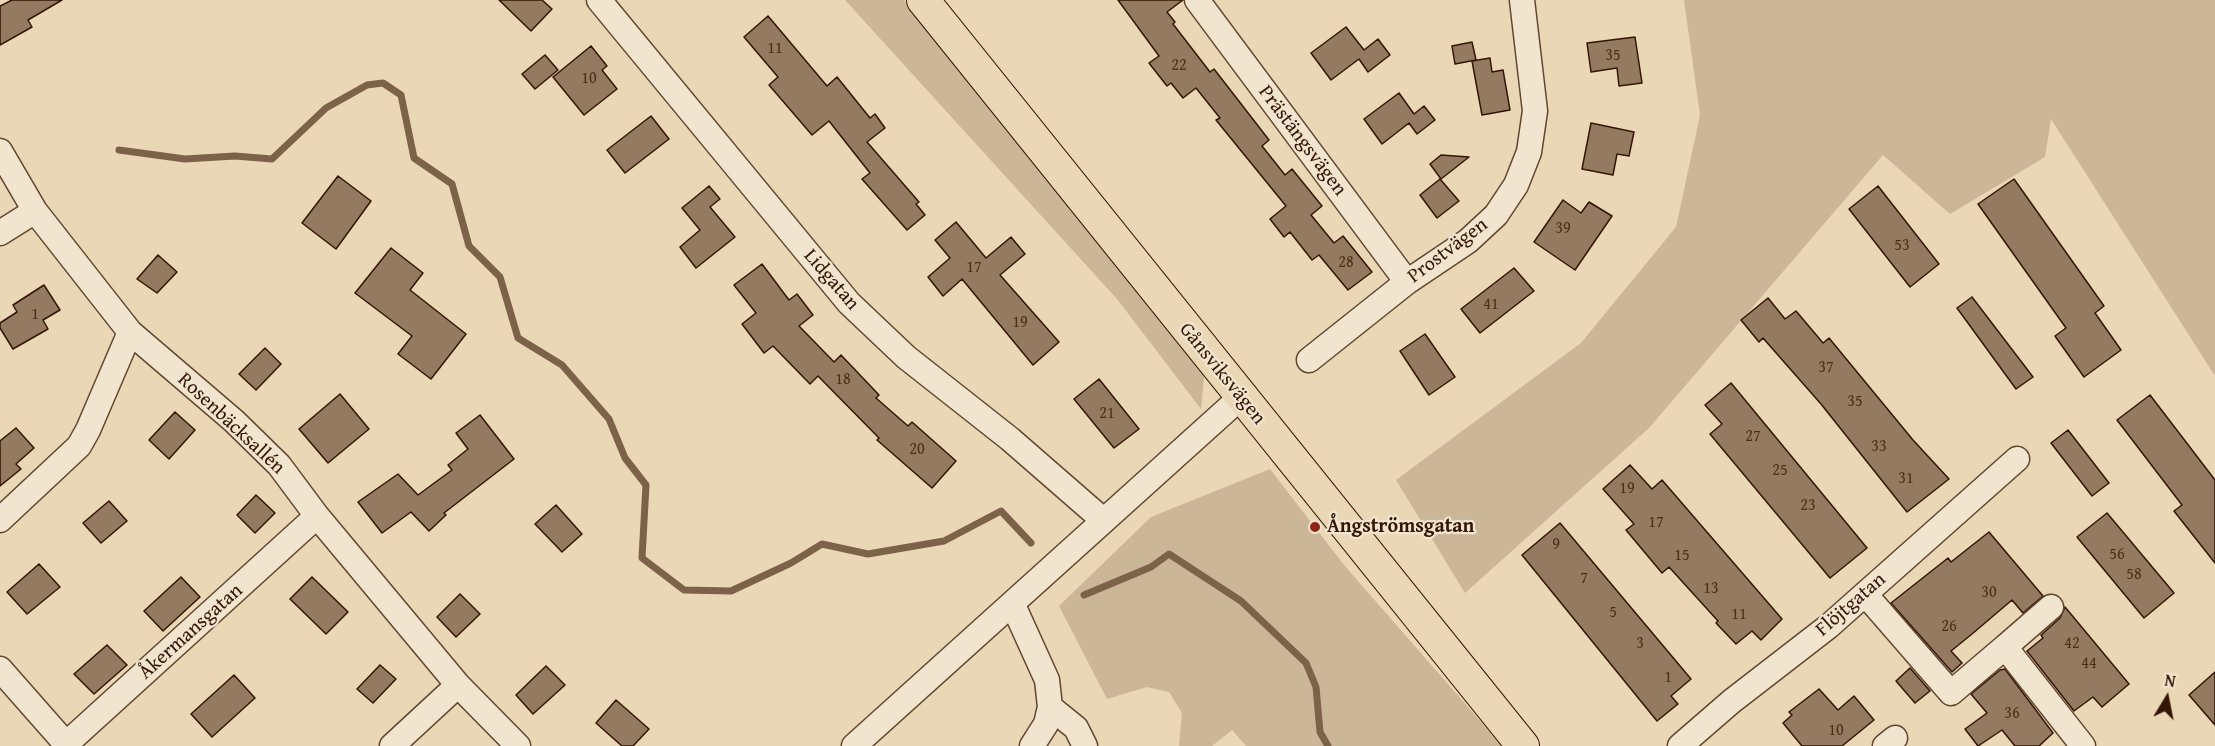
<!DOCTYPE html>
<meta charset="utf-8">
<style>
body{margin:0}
#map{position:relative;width:2215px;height:746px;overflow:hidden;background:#ead7b5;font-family:"Gentium Book Plus",serif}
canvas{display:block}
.north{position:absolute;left:2137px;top:668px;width:60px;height:60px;-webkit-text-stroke:4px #f1e5cf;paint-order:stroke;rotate:10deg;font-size:16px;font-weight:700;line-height:24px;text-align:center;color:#341603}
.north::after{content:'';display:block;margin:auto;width:21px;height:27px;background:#341603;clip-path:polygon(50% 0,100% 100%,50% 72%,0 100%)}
</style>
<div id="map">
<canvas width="2215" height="746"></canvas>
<div class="north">N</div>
</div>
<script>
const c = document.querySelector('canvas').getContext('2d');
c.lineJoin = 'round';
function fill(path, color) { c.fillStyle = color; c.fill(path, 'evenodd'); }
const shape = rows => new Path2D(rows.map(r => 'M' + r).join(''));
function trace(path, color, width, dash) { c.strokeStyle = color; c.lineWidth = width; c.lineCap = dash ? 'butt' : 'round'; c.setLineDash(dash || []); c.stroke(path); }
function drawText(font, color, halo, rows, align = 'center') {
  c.font = font + ' "Gentium Book Plus",serif'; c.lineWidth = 4.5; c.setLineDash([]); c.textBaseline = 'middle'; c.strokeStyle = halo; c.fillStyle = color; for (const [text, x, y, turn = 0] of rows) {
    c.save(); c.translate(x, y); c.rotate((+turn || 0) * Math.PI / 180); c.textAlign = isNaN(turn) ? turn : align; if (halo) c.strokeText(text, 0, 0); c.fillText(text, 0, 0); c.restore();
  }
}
fill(shape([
 [845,0,904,0,1204,376,1201,409,1117,299],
 [1684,0,2215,0,2215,376,2051,119,2045,157,1950,214,1883,155,1649,428,1465,593,1396,480,1581,343,1676,227,1700,115],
 [1270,469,1344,565,1502,746,1246,746,1232,730,1212,746,1179,746,1182,713,1169,692,1147,687,1107,699,1059,606,1151,517]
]), '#cbb697');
trace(shape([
 [119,150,185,159,235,156,272,159,326,108,367,85,383,83,401,95,414,158,452,184,469,246,500,277,518,338,562,365,609,419,625,458,646,485,642,558,684,590,731,591,791,563,822,544,868,554,944,541,1001,511,1031,543],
 [1084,595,1151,567,1169,554,1241,601,1306,663,1316,687,1320,732,1328,746]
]), '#7c6249', 7);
const building = shape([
 [12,0,62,0,28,20,32,27,0,45,0,6,12,0],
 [499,0,542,0,552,9,531,31,499,0],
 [1118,0,1183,0,1167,12,1175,22,1173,24,1210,72,1214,69,1269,140,1262,146,1285,175,1292,169,1322,206,1311,215,1334,243,1343,236,1372,272,1348,290,1319,255,1312,260,1290,232,1284,237,1270,219,1286,206,1216,120,1220,118,1196,88,1183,98,1171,83,1167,86,1149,63,1159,56,1118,0],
 [768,16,827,86,837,77,870,118,875,114,885,128,867,142,919,202,916,204,925,215,907,230,862,179,870,173,829,121,812,135,769,85,778,77,744,37,768,16],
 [1346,27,1364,50,1378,39,1390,55,1368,72,1359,59,1331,80,1311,53,1346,27],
 [1635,37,1642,83,1619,86,1617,68,1591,72,1587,43,1635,37],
 [1472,42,1476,60,1455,64,1452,46,1472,42],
 [591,46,607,66,602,70,617,89,584,115,553,77,591,46],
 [545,55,558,70,535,89,522,74,545,55],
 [1490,58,1492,72,1503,70,1510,110,1482,115,1472,61,1490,58],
 [1399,93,1414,114,1424,106,1435,120,1417,134,1409,123,1382,144,1364,119,1399,93],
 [651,116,669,139,625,173,607,150,651,116],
 [1591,123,1634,132,1629,156,1617,154,1613,175,1582,169,1591,123],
 [1441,155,1469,157,1441,179,1430,164,1441,155],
 [338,176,371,201,336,249,302,223,338,176],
 [1440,179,1459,201,1437,218,1420,195,1440,179],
 [2014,179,2104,306,2095,313,2121,350,2084,377,2055,336,2066,328,1978,204,2014,179],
 [709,186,720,199,710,207,735,237,696,268,680,247,700,230,682,208,709,186],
 [1878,186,1939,264,1910,287,1849,209,1878,186],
 [1563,200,1581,213,1589,202,1612,216,1575,270,1534,242,1563,200],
 [956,222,986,258,1011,237,1025,254,1000,275,1059,342,1033,365,962,279,943,296,928,277,950,258,935,240,956,222],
 [391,248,423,273,410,290,466,334,431,379,398,354,412,336,355,293,391,248],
 [158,255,177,272,157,293,137,279,158,255],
 [762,264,789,300,797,294,813,315,799,326,834,362,841,355,879,395,876,398,908,426,912,422,956,461,932,488,877,440,879,438,818,376,810,384,773,346,764,353,742,324,756,313,734,285,762,264],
 [1514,268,1534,291,1480,333,1461,309,1514,268],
 [44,285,60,310,43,320,48,329,13,349,0,328,0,323,17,312,13,305,44,285],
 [1972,297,2033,377,2016,389,1957,308,1972,297],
 [1768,298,1785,319,1796,311,1823,343,1829,338,1913,440,1949,479,1907,512,1821,404,1763,338,1759,342,1741,320,1768,298],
 [1425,334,1455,377,1429,395,1400,351,1425,334],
 [265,348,281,364,256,390,239,374,265,348],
 [1099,379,1139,429,1114,448,1074,399,1099,379],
 [1731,383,1867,548,1830,578,1710,434,1722,424,1705,405,1731,383],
 [340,394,369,429,328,463,299,429,340,394],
 [2150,395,2215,480,2215,563,2174,511,2182,505,2117,420,2150,395],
 [175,412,195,430,169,459,149,440,175,412],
 [480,415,514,459,444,513,446,515,429,531,411,512,382,533,358,502,398,474,418,495,452,470,448,465,468,449,456,433,480,415],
 [16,428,34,448,16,464,21,469,0,486,0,441,16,428],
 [2068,430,2109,483,2092,496,2051,443,2068,430],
 [1630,465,1652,489,1662,480,1782,619,1761,640,1752,631,1736,644,1716,623,1718,621,1669,567,1662,573,1626,530,1634,524,1603,489,1630,465],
 [256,495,275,513,255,533,237,515,256,495],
 [109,501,127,521,101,543,83,523,109,501],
 [556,505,582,534,562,552,535,524,556,505],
 [2107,513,2174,593,2144,618,2077,537,2107,513],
 [1560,523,1691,679,1671,696,1678,704,1657,721,1522,555,1560,523],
 [1989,532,2043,596,2023,613,2012,600,1972,634,1951,651,1962,663,1952,672,1891,603,1948,558,1951,562,1989,532],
 [39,564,60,587,27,614,7,592,39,564],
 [181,577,200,597,163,631,144,611,181,577],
 [312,577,348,612,326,634,290,599,312,577],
 [460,594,480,614,456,637,437,617,460,594],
 [2065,607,2129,684,2102,707,2093,697,2074,711,2027,651,2043,638,2041,635,2060,618,2065,607],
 [107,645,127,665,94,694,74,674,107,645],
 [380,665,396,679,373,703,357,689,380,665],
 [546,666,565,685,533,714,516,695,546,666],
 [1910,668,1930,691,1915,703,1896,681,1910,668],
 [2005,669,2053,733,2039,746,2015,746,2002,730,1978,746,1965,729,1987,713,1971,694,2000,670,2005,669],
 [2215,672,2215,725,2189,695,2215,672],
 [234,675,255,698,212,737,191,714,234,675],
 [1819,689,1838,710,1854,696,1874,720,1842,746,1802,746,1783,723,1792,715,1789,712,1819,689],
 [616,700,649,729,633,746,622,746,596,723,616,700]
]);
fill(building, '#937a60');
trace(building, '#341603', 1.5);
const minor = shape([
 [599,0,849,303,906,357,1010,439,1103,520],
 [1197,0,1407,282],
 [0,151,35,211,130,332,234,421,279,465,317,516,458,685,518,746],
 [0,233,35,211],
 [1309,360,1407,282,1468,241,1496,215,1516,185,1529,152,1535,111,1522,0],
 [0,520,79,446,88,430,130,332],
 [1865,594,1951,693,2005,647,2083,746],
 [1013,605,1047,680,1050,707,1046,724,1032,746],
 [2005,647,2051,607],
 [0,669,66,744],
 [1050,707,1076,728,1085,746],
 [64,746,317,516],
 [392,746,458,685],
 [854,746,1241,397],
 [1680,746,1732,701,1829,626,2017,459],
 [1885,746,1895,738]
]);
const major = shape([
 [923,0,1523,746]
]);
trace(minor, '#624630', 27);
trace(major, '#341603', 34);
trace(minor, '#f1e5cf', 24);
trace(major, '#ead7b5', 32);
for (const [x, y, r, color] of [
 [1315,527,6,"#8f2418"]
]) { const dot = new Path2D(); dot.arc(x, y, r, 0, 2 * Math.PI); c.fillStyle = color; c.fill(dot); trace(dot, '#f1e5cf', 2); }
drawText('16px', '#4c2f1a', null, [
 ["11",775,49],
 ["35",1613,56],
 ["22",1179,66],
 ["10",589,79],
 ["39",1563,229],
 ["53",1902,246],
 ["28",1346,263],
 ["17",974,268],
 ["41",1491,305],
 ["1",35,315],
 ["19",1020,323],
 ["37",1826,368],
 ["18",843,380],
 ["35",1855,402],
 ["21",1107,414],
 ["27",1753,437],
 ["33",1879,447],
 ["20",917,450],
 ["25",1780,471],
 ["31",1906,479],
 ["19",1627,489],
 ["23",1808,506],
 ["17",1656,523],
 ["9",1556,545],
 ["56",2117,555],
 ["15",1682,556],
 ["58",2134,575],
 ["7",1584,579],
 ["13",1711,589],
 ["30",1989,593],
 ["5",1613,613],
 ["11",1739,615],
 ["26",1949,627],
 ["3",1640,644],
 ["42",2072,644],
 ["44",2089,664],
 ["1",1668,678],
 ["36",2012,714],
 ["10",1836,731]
]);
drawText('20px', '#341603', '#f1e5cf', [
 ["Prästängsvägen",1302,141,53],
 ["Prostvägen",1448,251,-37],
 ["Lidgatan",831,280,49],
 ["Gånsviksvägen",1222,374,51],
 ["Rosenbäcksallén",231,424,43],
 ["Flöjtgatan",1851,605,-41],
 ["Åkermansgatan",191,632,-42]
]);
drawText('bold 20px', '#341603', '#f1e5cf', [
 ["Ångströmsgatan",1327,527]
], 'left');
</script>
